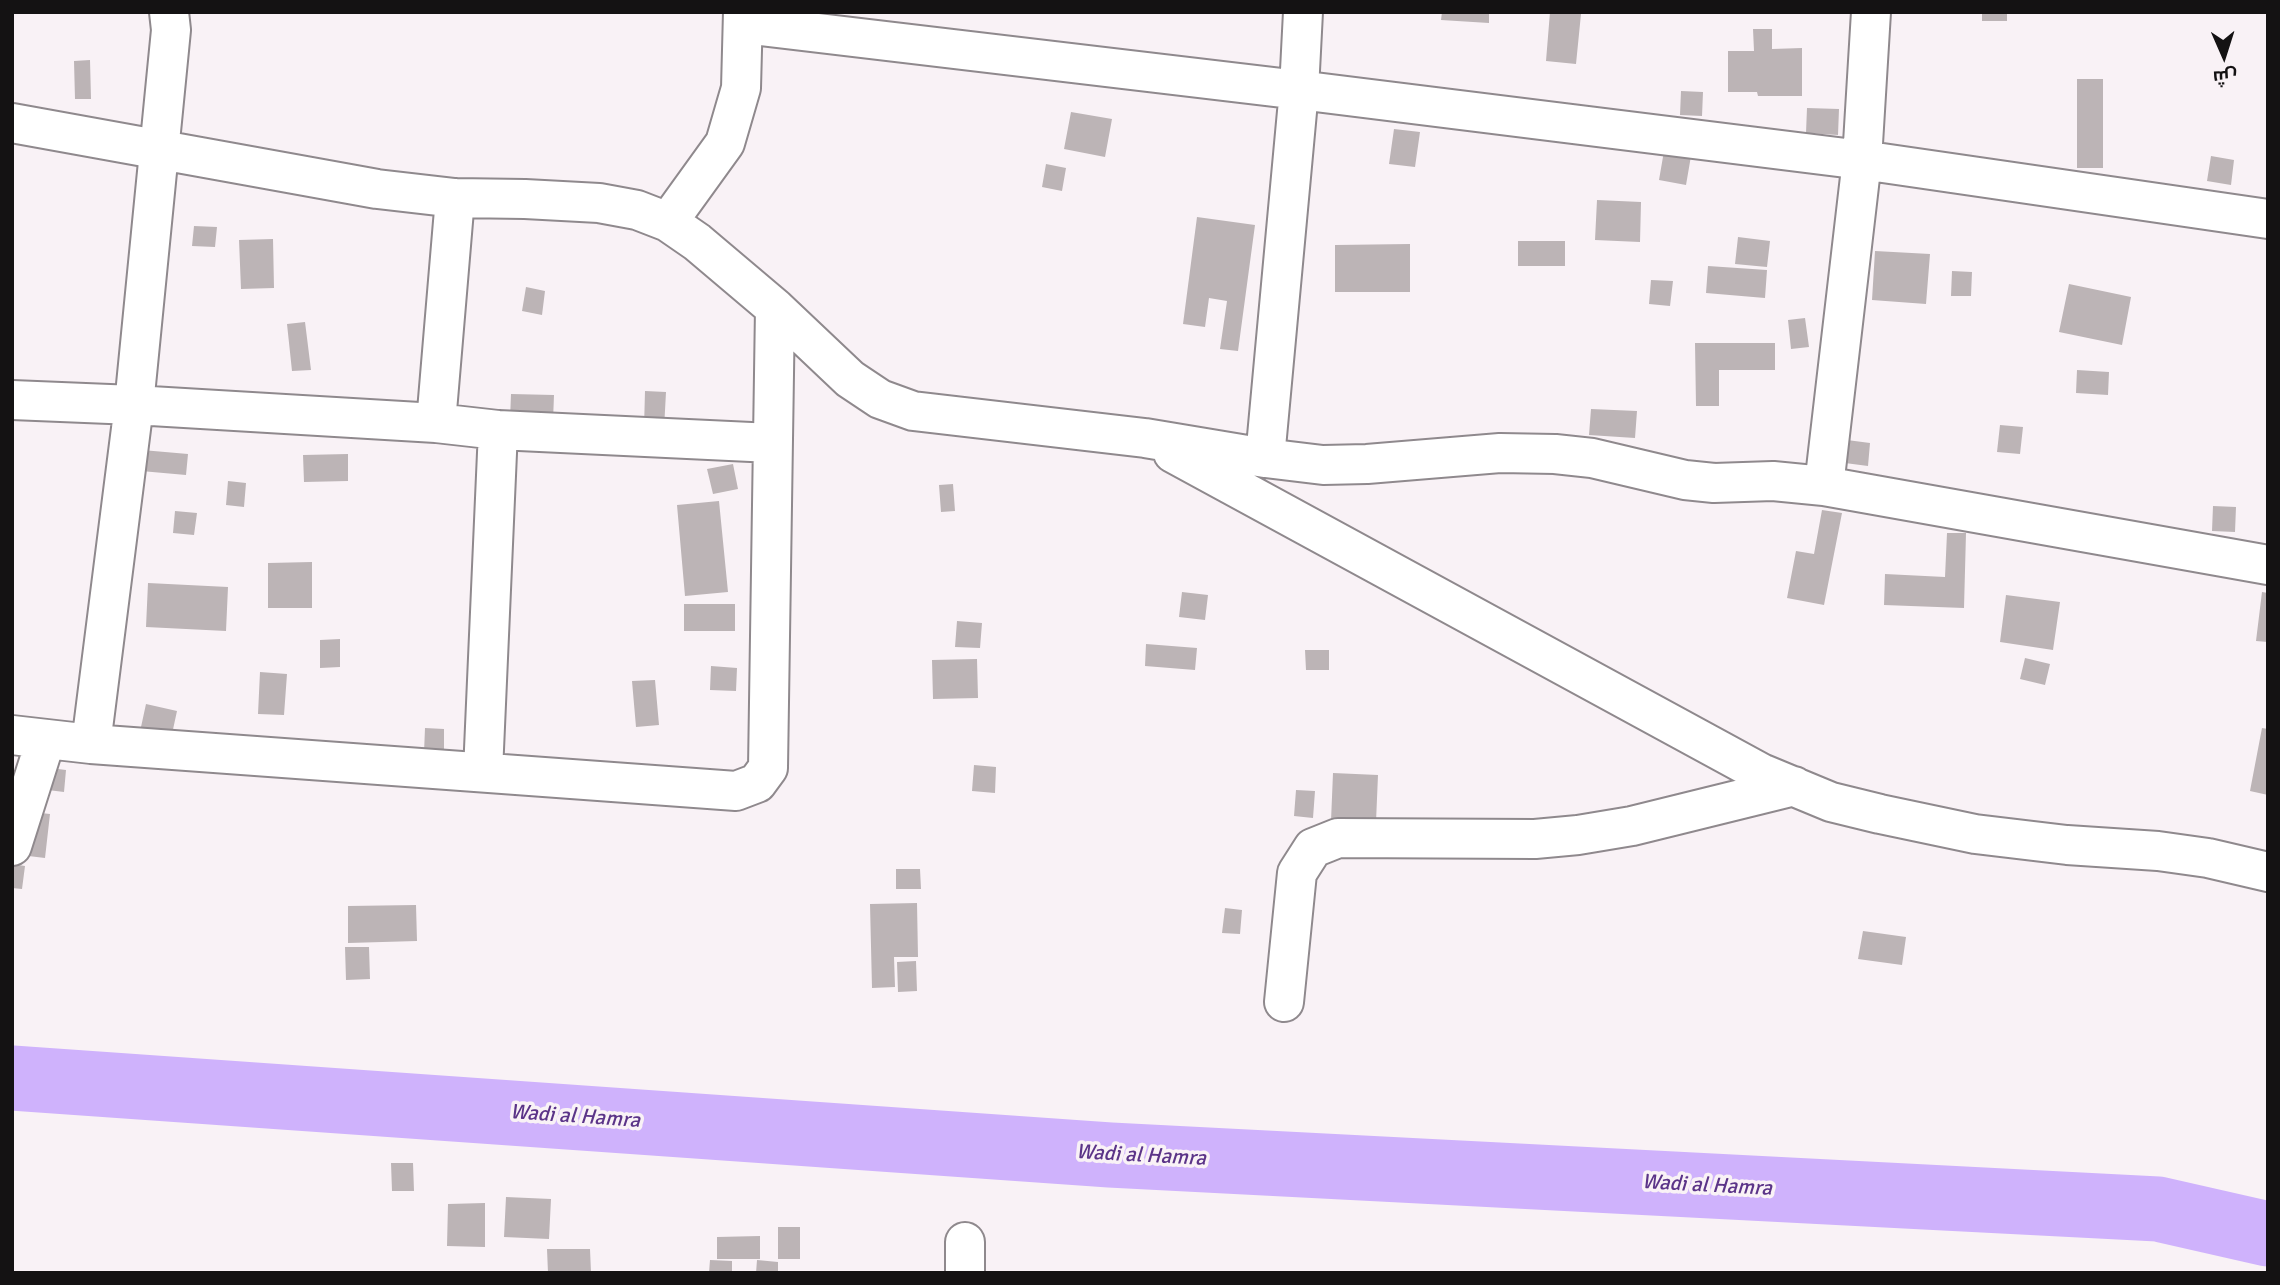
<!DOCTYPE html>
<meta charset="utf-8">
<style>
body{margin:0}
#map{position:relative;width:2280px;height:1285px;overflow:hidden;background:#f9f2f6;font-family:Signika,Cairo,sans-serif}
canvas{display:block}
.frame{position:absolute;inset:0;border:14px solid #141213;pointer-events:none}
.north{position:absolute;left:2189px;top:21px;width:70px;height:70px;-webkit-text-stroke:5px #f9f2f6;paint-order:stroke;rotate:177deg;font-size:19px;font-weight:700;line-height:28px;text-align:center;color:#141213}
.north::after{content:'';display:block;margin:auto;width:24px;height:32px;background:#141213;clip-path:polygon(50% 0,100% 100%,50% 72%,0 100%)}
</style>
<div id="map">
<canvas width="2280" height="1285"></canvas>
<div class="frame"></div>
<div class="north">ش</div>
</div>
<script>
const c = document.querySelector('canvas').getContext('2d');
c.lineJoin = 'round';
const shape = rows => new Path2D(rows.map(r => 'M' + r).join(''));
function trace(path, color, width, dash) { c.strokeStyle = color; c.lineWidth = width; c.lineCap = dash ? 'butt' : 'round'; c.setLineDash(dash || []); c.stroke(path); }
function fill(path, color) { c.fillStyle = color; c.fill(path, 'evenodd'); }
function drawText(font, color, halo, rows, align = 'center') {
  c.font = font + ' Signika,sans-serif'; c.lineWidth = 7; c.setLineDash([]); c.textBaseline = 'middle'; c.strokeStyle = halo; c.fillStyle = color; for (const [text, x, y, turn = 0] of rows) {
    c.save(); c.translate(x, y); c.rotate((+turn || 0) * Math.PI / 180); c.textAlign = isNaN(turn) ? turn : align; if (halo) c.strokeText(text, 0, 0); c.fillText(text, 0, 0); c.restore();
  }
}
trace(shape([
 [12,1078,1110,1155,2158,1209,2268,1234]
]), '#cfb2fc', 65);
fill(shape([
 [1442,12,1489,12,1489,23,1441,20],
 [1550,12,1581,14,1576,64,1546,61],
 [1982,12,2007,12,2007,21,1982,21],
 [1753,29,1772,29,1772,49,1802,48,1802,96,1758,96,1757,92,1728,92,1728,51,1754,51],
 [90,60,91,99,75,99,74,61],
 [2077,79,2103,79,2103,168,2077,168],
 [1681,91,1703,92,1702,116,1680,115],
 [1807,108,1839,109,1838,135,1806,133],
 [1071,112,1112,119,1105,157,1064,149],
 [1394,129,1420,132,1415,167,1389,164],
 [1664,151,1691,156,1686,185,1659,180],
 [2211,156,2234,160,2231,185,2207,181],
 [1046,164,1066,168,1062,191,1042,187],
 [1597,200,1641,202,1640,242,1595,240],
 [1197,217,1255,225,1238,351,1220,349,1227,301,1209,298,1205,327,1183,324],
 [194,226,217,227,215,247,192,246],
 [1738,237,1770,241,1767,267,1735,264],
 [273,239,274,288,241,289,239,240],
 [1518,241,1565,241,1565,266,1518,266],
 [1410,244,1410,292,1335,292,1335,245],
 [1875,251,1930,254,1926,304,1872,300],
 [1708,266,1767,270,1765,298,1706,293],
 [1952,271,1972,272,1971,296,1951,296],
 [1651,280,1673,281,1670,306,1649,304],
 [2069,284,2131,297,2122,345,2059,332],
 [526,287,545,291,542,315,522,311],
 [1805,318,1809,347,1791,349,1788,320],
 [305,322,311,370,292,371,287,324],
 [1695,343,1775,343,1775,370,1719,370,1719,406,1696,406],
 [2077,370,2109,372,2108,395,2076,393],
 [645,391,666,392,664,429,644,428],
 [511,394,554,395,553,421,510,420],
 [1591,409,1637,411,1635,438,1589,435],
 [2000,425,2023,427,2020,454,1997,452],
 [1847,440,1870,443,1868,466,1845,463],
 [142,450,188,454,186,475,141,471],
 [348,454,348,481,304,482,303,455],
 [733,464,738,489,713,494,707,469],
 [228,481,246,483,244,507,226,505],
 [953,484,955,511,941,512,939,485],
 [719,501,728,592,685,596,677,505],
 [2213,506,2236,507,2235,532,2212,531],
 [1822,510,1842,513,1824,605,1787,598,1796,551,1814,554],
 [175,511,197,513,194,535,173,533],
 [1947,533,1966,533,1964,608,1884,605,1885,574,1945,577],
 [312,562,312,608,268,608,268,563],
 [148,583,228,587,226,631,146,627],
 [1182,592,1208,595,1205,620,1179,617],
 [2262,592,2268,593,2268,642,2256,641],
 [2006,595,2060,602,2053,650,2000,642],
 [684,604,735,604,735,631,684,631],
 [957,621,982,623,980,648,955,647],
 [340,639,340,667,320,668,320,640],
 [1146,644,1197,648,1195,670,1145,666],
 [1305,650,1329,650,1329,670,1306,670],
 [2025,658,2050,664,2045,685,2020,679],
 [977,659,978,698,933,699,932,660],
 [711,666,737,668,736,691,710,690],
 [260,672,287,674,284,715,258,714],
 [655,680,659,725,636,727,632,681],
 [146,704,177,711,172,734,141,727],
 [425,728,444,729,444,753,424,753],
 [2262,728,2268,729,2268,795,2250,791],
 [974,765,996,767,995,793,972,791],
 [42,767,66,770,64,792,40,789],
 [1333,773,1378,775,1376,822,1331,821],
 [1296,790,1315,791,1313,818,1294,816],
 [12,810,50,814,45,858,12,854],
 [12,864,25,866,22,889,12,888],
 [896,869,920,869,921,889,896,889],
 [917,903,918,957,894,957,895,987,872,988,870,904],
 [416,905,417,941,348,943,348,906],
 [1225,908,1242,910,1240,934,1222,933],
 [1863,931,1906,937,1902,965,1858,959],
 [345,947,369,947,370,979,346,980],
 [916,961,917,991,898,992,897,962],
 [391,1163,413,1163,414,1191,392,1191],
 [506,1197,551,1199,549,1239,504,1237],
 [485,1203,485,1247,447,1246,448,1204],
 [778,1227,800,1227,800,1259,778,1259],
 [760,1236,760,1259,717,1259,717,1237],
 [547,1249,590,1249,591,1273,548,1273],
 [710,1260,732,1261,732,1273,709,1273],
 [757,1260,778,1262,778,1273,756,1273]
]), '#bcb4b6');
const street = shape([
 [743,24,1299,90,1862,160,2268,219],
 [12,123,377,189,455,198,525,199,599,203,637,210,668,222,697,242,775,308,850,379,880,399,913,411,1145,438,1265,458,1323,465,1367,464,1500,453,1555,454,1592,458,1685,480,1714,483,1773,481,1824,486,2268,565],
 [668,222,725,143,741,88,743,12],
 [12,400,134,405,436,423,498,430,772,443],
 [436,423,455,198],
 [1173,453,1761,773,1831,802,1880,814,1975,834,2067,845,2158,851,2208,858,2268,872],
 [1265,458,1299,90,1303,12],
 [1824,486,1862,160,1871,12],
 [12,735,91,744,736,791,757,783,768,768,775,308],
 [91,744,134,405,171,30,169,12],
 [483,772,498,430],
 [12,846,46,739],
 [1284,1002,1297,873,1313,848,1338,838,1535,839,1578,835,1632,826,1794,786],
 [965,1273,965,1242]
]);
trace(street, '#8f898d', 42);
trace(street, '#fff', 38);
drawText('italic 21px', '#5b3488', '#f9f2f6', [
 ["Wadi al Hamra",575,1117,4],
 ["Wadi al Hamra",1141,1156,3],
 ["Wadi al Hamra",1707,1186,3]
]);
</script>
